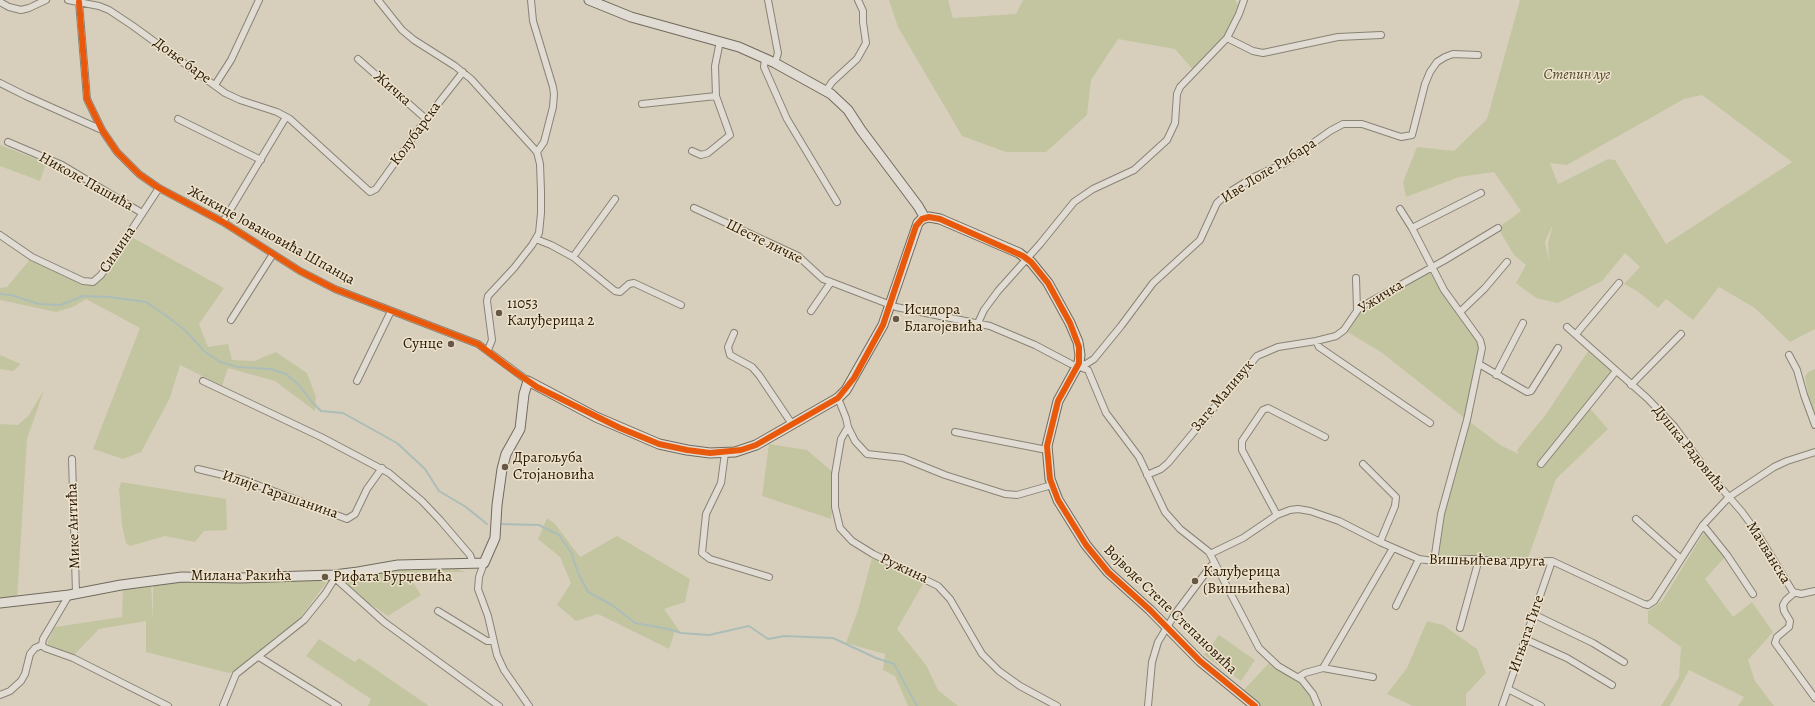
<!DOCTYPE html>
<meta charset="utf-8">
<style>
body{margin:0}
canvas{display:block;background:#d7cfbc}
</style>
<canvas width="1815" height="706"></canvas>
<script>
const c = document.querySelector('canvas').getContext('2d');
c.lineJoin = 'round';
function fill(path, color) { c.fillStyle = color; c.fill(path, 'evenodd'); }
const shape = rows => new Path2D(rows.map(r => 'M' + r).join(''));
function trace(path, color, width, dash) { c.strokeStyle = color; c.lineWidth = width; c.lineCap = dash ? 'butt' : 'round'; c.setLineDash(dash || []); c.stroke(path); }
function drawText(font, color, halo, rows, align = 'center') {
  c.font = font + ' Alegreya,serif'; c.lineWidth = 3; c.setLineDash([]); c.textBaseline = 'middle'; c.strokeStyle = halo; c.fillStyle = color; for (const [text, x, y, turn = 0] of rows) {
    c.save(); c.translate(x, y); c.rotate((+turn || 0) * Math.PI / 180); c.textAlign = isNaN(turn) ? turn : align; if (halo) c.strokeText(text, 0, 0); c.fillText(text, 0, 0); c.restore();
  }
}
fill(shape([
 [889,0,948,0,953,18,1016,14,1023,0,1235,0,1241,9,1222,44,1195,72,1175,49,1118,39,1091,80,1087,115,1046,152,1006,152,962,136,898,27],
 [1520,0,1815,0,1815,329,1790,342,1755,308,1719,287,1693,320,1666,299,1658,308,1637,291,1624,284,1640,267,1625,253,1602,281,1558,303,1536,298,1516,283,1526,265,1514,255,1498,228,1521,211,1494,172,1459,177,1406,197,1403,182,1417,147,1454,151,1487,119],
 [1702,95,1792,162,1666,244,1615,160,1608,159,1558,184,1550,163,1567,165,1684,99],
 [1553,224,1548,243,1549,262,1545,242],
 [0,145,46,163,40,181,0,166],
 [128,235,224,288,199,324,208,347,228,344,232,360,254,361,276,352,307,373,316,397,315,411,275,381,228,368,222,386,180,365,170,398,141,452,123,459,93,449,140,328,86,299,73,307,56,312,0,300,0,288,7,287,32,257,89,283,101,275],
 [1432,267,1482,348,1467,420,1502,446,1519,454,1517,450,1547,413,1588,351,1616,371,1586,404,1608,429,1556,479,1527,561,1434,561,1441,514,1467,420,1381,352,1344,330,1357,310,1364,309,1391,291],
 [0,355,21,364,13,371,0,369],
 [1815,369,1815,412,1812,414,1805,377,1808,372],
 [44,390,27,439,17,600,0,603,0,424,18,425,29,415],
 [769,444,807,450,835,474,834,498,831,519,762,496],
 [121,482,226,499,227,530,204,531,195,542,165,536,130,546,126,543,122,525,119,489],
 [547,518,555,524,580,557,617,536,690,579,685,602,664,609,681,633,675,631,669,649,598,614,576,621,557,605,571,583,560,557,538,539],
 [1705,531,1727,555,1705,579,1733,617,1752,602,1773,632,1748,660,1755,681,1774,706,1738,706,1744,697,1689,670,1670,706,1661,706,1679,677,1681,647,1648,623,1648,611,1662,601],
 [873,554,926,579,897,629,926,665,938,690,958,706,908,706,895,676,883,670,885,654,846,643,858,610],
 [448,565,465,572,419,572,409,576,421,595,388,616,358,596,343,580,343,575,397,566],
 [329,579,296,623,274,638,258,654,234,672,229,673,146,652,146,621,99,629,74,655,48,645,48,641,55,627,122,617,123,588,151,582,153,622,153,580],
 [1427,621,1443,625,1477,649,1486,673,1466,694,1466,706,1413,706,1387,694,1407,668],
 [1219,635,1255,660,1241,681,1204,655],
 [319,639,355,662,359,658,429,706,368,706,371,699,306,656],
 [1269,663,1301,684,1310,696,1314,706,1261,706,1242,692]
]), '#c3c5a1');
trace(shape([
 [0,294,11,295,39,304,61,305,83,296,109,297,146,302,168,317,186,331,204,351,220,362,238,367,271,369,286,374,298,384,312,402,321,411,343,413,397,443,425,469,439,491,466,507,487,524],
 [500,524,539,525,559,535,571,552,578,573,588,592,612,605,635,623,668,629,681,633,709,635,749,626,768,639,784,636,833,638,876,658,894,664,917,706]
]), '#acbdb8', 2);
const street = shape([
 [68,0,99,6,109,10,133,26,225,93,240,100,277,112,290,119,370,192,376,189,426,119,463,72],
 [378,0,402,30,414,40,455,66,471,79,537,152,540,164,541,191,541,213,539,233,532,245,514,268,488,296,487,301,492,340,488,350],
 [531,0,533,21,553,87,554,94,553,107,544,142,537,152],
 [768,0,778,53,775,63],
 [0,2,9,7,21,10,29,8,46,0],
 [79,2,87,99,102,130,117,152,139,174,159,188,223,222,300,271,335,289,478,344,528,381],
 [1227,38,1253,51,1263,53,1338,37,1381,35],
 [358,59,426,119],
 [765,59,764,67,787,119,837,202],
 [0,83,26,96,102,130],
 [215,85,231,60,259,0],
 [826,91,832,82,857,59,866,43,863,22,863,11,858,0],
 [642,104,716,96],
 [178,119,261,160],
 [8,142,62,165,142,213],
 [692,151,701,155,708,153,730,135,716,96,715,66,720,41],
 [694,208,798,256,823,279,831,282,896,307,990,326,1035,345,1071,364,1088,370,1106,413,1139,457,1165,512,1180,529,1209,552,1259,648,1278,666,1302,680,1313,694,1318,706],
 [1400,209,1412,228,1444,290,1480,340,1482,348,1467,420,1441,514,1434,561],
 [223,222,286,117],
 [1412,228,1481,193],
 [0,235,32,257,83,281,93,282,101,275,121,246,159,188],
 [536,239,551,245,573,257,615,291,620,292,629,284,634,283,681,305],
 [573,257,615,199],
 [1356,278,1357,310],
 [811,311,831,282],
 [1460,312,1485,288,1507,262],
 [231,320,273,254],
 [978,323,984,310,998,291,1040,244,1074,202,1093,189,1134,170,1167,140,1175,123,1177,94,1180,87,1227,38,1239,14,1244,0],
 [1567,327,1647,398,1674,426,1710,475,1742,512,1756,531,1793,592,1801,594,1815,591],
 [734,333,728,347,730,355,752,367,759,375,792,424],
 [1576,334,1619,283],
 [1316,341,1319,347,1430,423],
 [1789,355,1797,370,1804,395,1815,425],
 [1479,364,1527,392,1531,391,1558,348],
 [1079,366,1086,364,1094,359,1121,326,1153,283,1200,240,1217,203,1228,193,1252,178,1285,163,1330,131,1343,124,1362,124,1401,137,1412,135,1425,84,1430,72,1437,62,1445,57,1453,54,1478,55],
 [1496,375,1523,323],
 [203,381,321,437,389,473,422,501,440,520,470,555,473,563],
 [357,381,391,311],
 [1631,385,1681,334],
 [838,398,846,418,848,427,841,439,835,474,835,507,840,528,852,541,873,554,938,586,950,599,982,654,999,671,1020,686,1057,706],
 [848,427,855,441,867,454,903,458,945,475,1005,494,1017,495,1052,485],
 [955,432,1047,450],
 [725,453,721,483,706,514,702,553,710,559,769,577],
 [72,459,76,593],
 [1363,464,1396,497,1395,506,1380,542],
 [1541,464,1616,371],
 [198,469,244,480,347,519,355,514,367,489,382,468],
 [1147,475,1161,469,1168,463,1257,356,1278,347,1316,341,1336,336,1344,330,1359,308,1445,260,1498,228],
 [1277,515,1242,450,1242,441,1263,410,1268,408,1325,437],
 [1636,519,1681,559],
 [1703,525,1727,555,1753,594],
 [1210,554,1243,538,1277,515,1290,510,1298,509,1310,511,1339,521,1380,542,1419,559,1434,561,1472,559,1508,562,1552,561,1644,604,1648,605,1654,601,1703,525,1729,497,1774,467,1787,461,1815,452],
 [484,563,479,577,478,589,488,616,497,655,504,670,529,706],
 [335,578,384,622,499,706],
 [1794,593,1786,600,1783,605,1784,611,1790,621,1789,627,1777,637,1775,643,1815,698],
 [69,595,43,639,42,645,45,648,73,658,168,706],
 [1396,606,1419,559],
 [438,611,487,641,493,641],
 [1533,614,1593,643,1624,662],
 [1460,628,1479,559],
 [1525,639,1567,658,1612,685],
 [259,657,338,706],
 [1323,668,1373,677],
 [1299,677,1305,673,1323,668,1393,548],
 [1508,689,1541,706],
 [0,695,10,691,21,681,25,674,30,654,35,648,42,645],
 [223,706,236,674,304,620,325,594,335,578,334,575],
 [1148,706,1152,662,1158,642,1175,614,1210,567,1214,563],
 [1502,706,1552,561]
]);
const secondary = shape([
 [589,0,631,17,739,47,775,63,831,94,848,110,861,130,918,206,925,218],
 [0,603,69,595,121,585,182,577,240,578,334,575,358,572,398,565,484,563,495,538,497,505,502,469,506,454,520,429,524,394,528,381,596,417,659,444,687,450,710,453,735,452,756,445,838,398,846,390,883,325,918,223,922,219,929,217,940,219,1019,253,1031,262,1048,283,1070,323,1078,342,1080,355,1079,363,1058,401,1047,446,1050,479,1058,500,1086,545,1108,572,1150,610,1200,661,1255,706]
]);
trace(street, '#898376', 8);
trace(secondary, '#716a5d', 11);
trace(street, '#e0dcd3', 6);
trace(secondary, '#e0dcd3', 9);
trace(shape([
 [79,2,87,99,102,130,117,152,139,174,159,188,223,222,300,271,335,289,478,344,511,369,537,387,620,428,659,444,687,450,710,453,741,450,756,445,838,398,854,378,883,325,916,226,922,219,929,217,940,219,1023,256,1031,262,1048,283,1070,323,1079,347,1079,363,1058,401,1047,446,1050,479,1058,500,1086,545,1108,572,1150,610,1200,661,1255,706]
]), '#e8590c', 6);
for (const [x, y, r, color] of [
 [499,313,4,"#665844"],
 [896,319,4,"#665844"],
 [451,344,4,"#665844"],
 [505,467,4,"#665844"],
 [325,577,4,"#665844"],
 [1195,581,4,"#665844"]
]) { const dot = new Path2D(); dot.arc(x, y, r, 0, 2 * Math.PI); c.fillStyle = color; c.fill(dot); trace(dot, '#ede2cc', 1.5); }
drawText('15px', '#291803', '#ede2cc', [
 ["Доње баре",182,61,36],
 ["Жичка",392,89,41],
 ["Колубарска",416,134,-54],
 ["Иве Лоле Рибара",1269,171,-32],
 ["Николе Пашића",86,182,29],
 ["Жикице Јовановића Шпанца",271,236,29],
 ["Шесте личке",764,242,26],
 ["Симина",118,250,-56],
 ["Ужичка",1381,297,-32],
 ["Заге Маливук",1223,396,-50],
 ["Душка Радовића",1689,449,51],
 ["Илије Гарашанина",280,495,19],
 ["Мике Антића",74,526,-92],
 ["Мачванска",1768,553,58],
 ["Вишњићева друга",1487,561,1],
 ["Ружина",904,569,25],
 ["Милана Ракића",241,576],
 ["Војводе Степе Степановића",1170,610,44],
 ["Игњата Гиге",1527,634,-71]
]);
drawText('italic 15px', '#52492c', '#ede2cc', [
 ["Степин луг",1577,75]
]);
drawText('15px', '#291803', '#ede2cc', [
 ["11053",507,304],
 ["Калуђерица 2",507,321],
 ["Исидора",904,310],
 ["Благојевића",904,327],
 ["Сунце",443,344,"right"],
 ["Драгољуба",513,458],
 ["Стојановића",513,475],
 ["Калуђерица",1203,572],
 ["(Вишњићева)",1203,589],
 ["Рифата Бурџевића",333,577]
], 'left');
</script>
